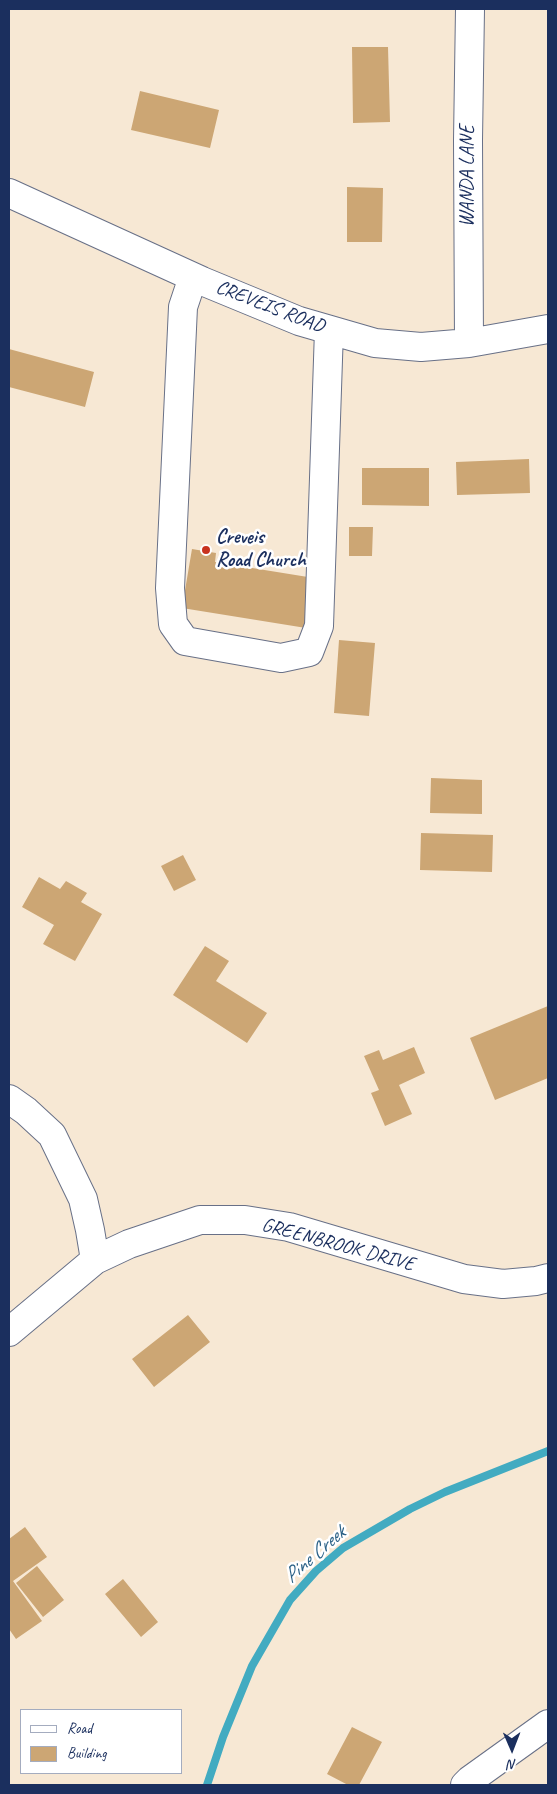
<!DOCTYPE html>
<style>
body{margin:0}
#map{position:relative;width:557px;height:1794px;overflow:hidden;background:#f7e8d4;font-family:Caveat,sans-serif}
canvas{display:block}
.frame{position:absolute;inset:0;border:10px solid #1b2f5e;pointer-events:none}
.legend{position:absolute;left:20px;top:1709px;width:162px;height:65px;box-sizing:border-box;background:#fff;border:1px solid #a4acbf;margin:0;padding:6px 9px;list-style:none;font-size:15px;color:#1b2f5e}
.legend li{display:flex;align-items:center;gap:10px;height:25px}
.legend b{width:25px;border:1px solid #a4acbf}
.north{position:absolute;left:487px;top:1724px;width:50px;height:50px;-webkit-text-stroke:4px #fff;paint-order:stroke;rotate:179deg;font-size:14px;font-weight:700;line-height:20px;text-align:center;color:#1b2f5e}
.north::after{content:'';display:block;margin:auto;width:18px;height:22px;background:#1b2f5e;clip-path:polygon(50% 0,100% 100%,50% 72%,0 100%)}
</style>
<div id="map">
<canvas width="557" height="1794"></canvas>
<div class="frame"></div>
<ul class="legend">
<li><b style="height:6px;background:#fff"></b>Road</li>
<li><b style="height:14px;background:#cca674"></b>Building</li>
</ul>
<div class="north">N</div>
</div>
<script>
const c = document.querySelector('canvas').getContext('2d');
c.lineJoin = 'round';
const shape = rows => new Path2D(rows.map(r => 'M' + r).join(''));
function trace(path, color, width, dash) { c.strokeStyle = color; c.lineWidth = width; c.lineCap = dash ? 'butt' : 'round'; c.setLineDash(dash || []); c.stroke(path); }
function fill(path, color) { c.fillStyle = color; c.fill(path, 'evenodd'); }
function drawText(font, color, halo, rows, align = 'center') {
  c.font = font + ' Caveat,sans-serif'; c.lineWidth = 5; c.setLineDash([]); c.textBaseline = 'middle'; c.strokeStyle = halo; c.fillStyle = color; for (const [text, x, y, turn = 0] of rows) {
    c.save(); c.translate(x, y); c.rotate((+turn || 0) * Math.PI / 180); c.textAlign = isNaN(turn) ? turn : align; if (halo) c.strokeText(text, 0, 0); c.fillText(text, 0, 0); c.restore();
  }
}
trace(shape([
 [207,1785,223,1737,252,1666,290,1600,316,1571,343,1548,410,1509,445,1492,548,1451]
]), '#42abc1', 8);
fill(shape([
 [352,47,388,47,390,122,353,123],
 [140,91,219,110,210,148,131,130],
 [347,187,383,188,382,242,347,242],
 [9,349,94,372,85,407,9,387],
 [529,459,530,493,457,495,456,462],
 [362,468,429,468,429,506,362,505],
 [349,527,373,527,372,556,349,556],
 [192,549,216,553,215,562,314,578,306,628,182,608],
 [339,640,375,643,369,716,334,713],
 [431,778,482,780,482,814,430,813],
 [421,833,493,835,492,872,420,870],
 [183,855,196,880,174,891,161,866],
 [39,877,60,889,66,881,87,893,81,902,102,914,75,961,43,944,54,925,22,907],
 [205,946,229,961,216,981,267,1013,247,1043,173,995],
 [548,1006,548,1078,495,1100,470,1038],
 [414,1047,425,1073,399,1085,412,1114,385,1126,371,1093,379,1090,364,1056,379,1050,383,1060],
 [188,1315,210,1342,154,1387,132,1359],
 [25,1527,47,1557,13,1581,42,1621,16,1639,9,1629,9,1539],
 [37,1566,64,1600,43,1617,16,1583],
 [123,1579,158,1622,141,1637,105,1594],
 [352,1727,382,1742,359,1785,348,1785,327,1774]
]), '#cca674');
const minor = shape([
 [9,193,202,281,299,321,375,343,421,347,469,343,548,329],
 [193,277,183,307,170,588,173,624,185,641,281,658,309,652,319,626,329,330],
 [469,343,468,140,470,9],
 [9,1099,26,1111,52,1135,83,1199,90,1230,95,1260],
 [9,1332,95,1260,129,1244,200,1220,245,1220,289,1227,464,1279,503,1284,536,1281,548,1278],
 [465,1785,470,1780,548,1724]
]);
trace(minor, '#687087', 30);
trace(minor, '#fff', 28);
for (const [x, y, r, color] of [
 [206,550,5,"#c8321e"]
]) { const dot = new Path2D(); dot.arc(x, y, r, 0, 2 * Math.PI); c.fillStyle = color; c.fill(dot); trace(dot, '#fff', 2); }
drawText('20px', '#1b2f5e', '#fff', [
 ["WANDA LANE",468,176,-90],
 ["CREVEIS ROAD",270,307,21],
 ["GREENBROOK DRIVE",338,1245,15]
]);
drawText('bold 20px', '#1b2f5e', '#fff', [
 ["Creveis",216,538],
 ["Road Church",216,561]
], 'left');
drawText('italic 21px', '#2b6186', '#fff', [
 ["Pine Creek",315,1555,-41]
]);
</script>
